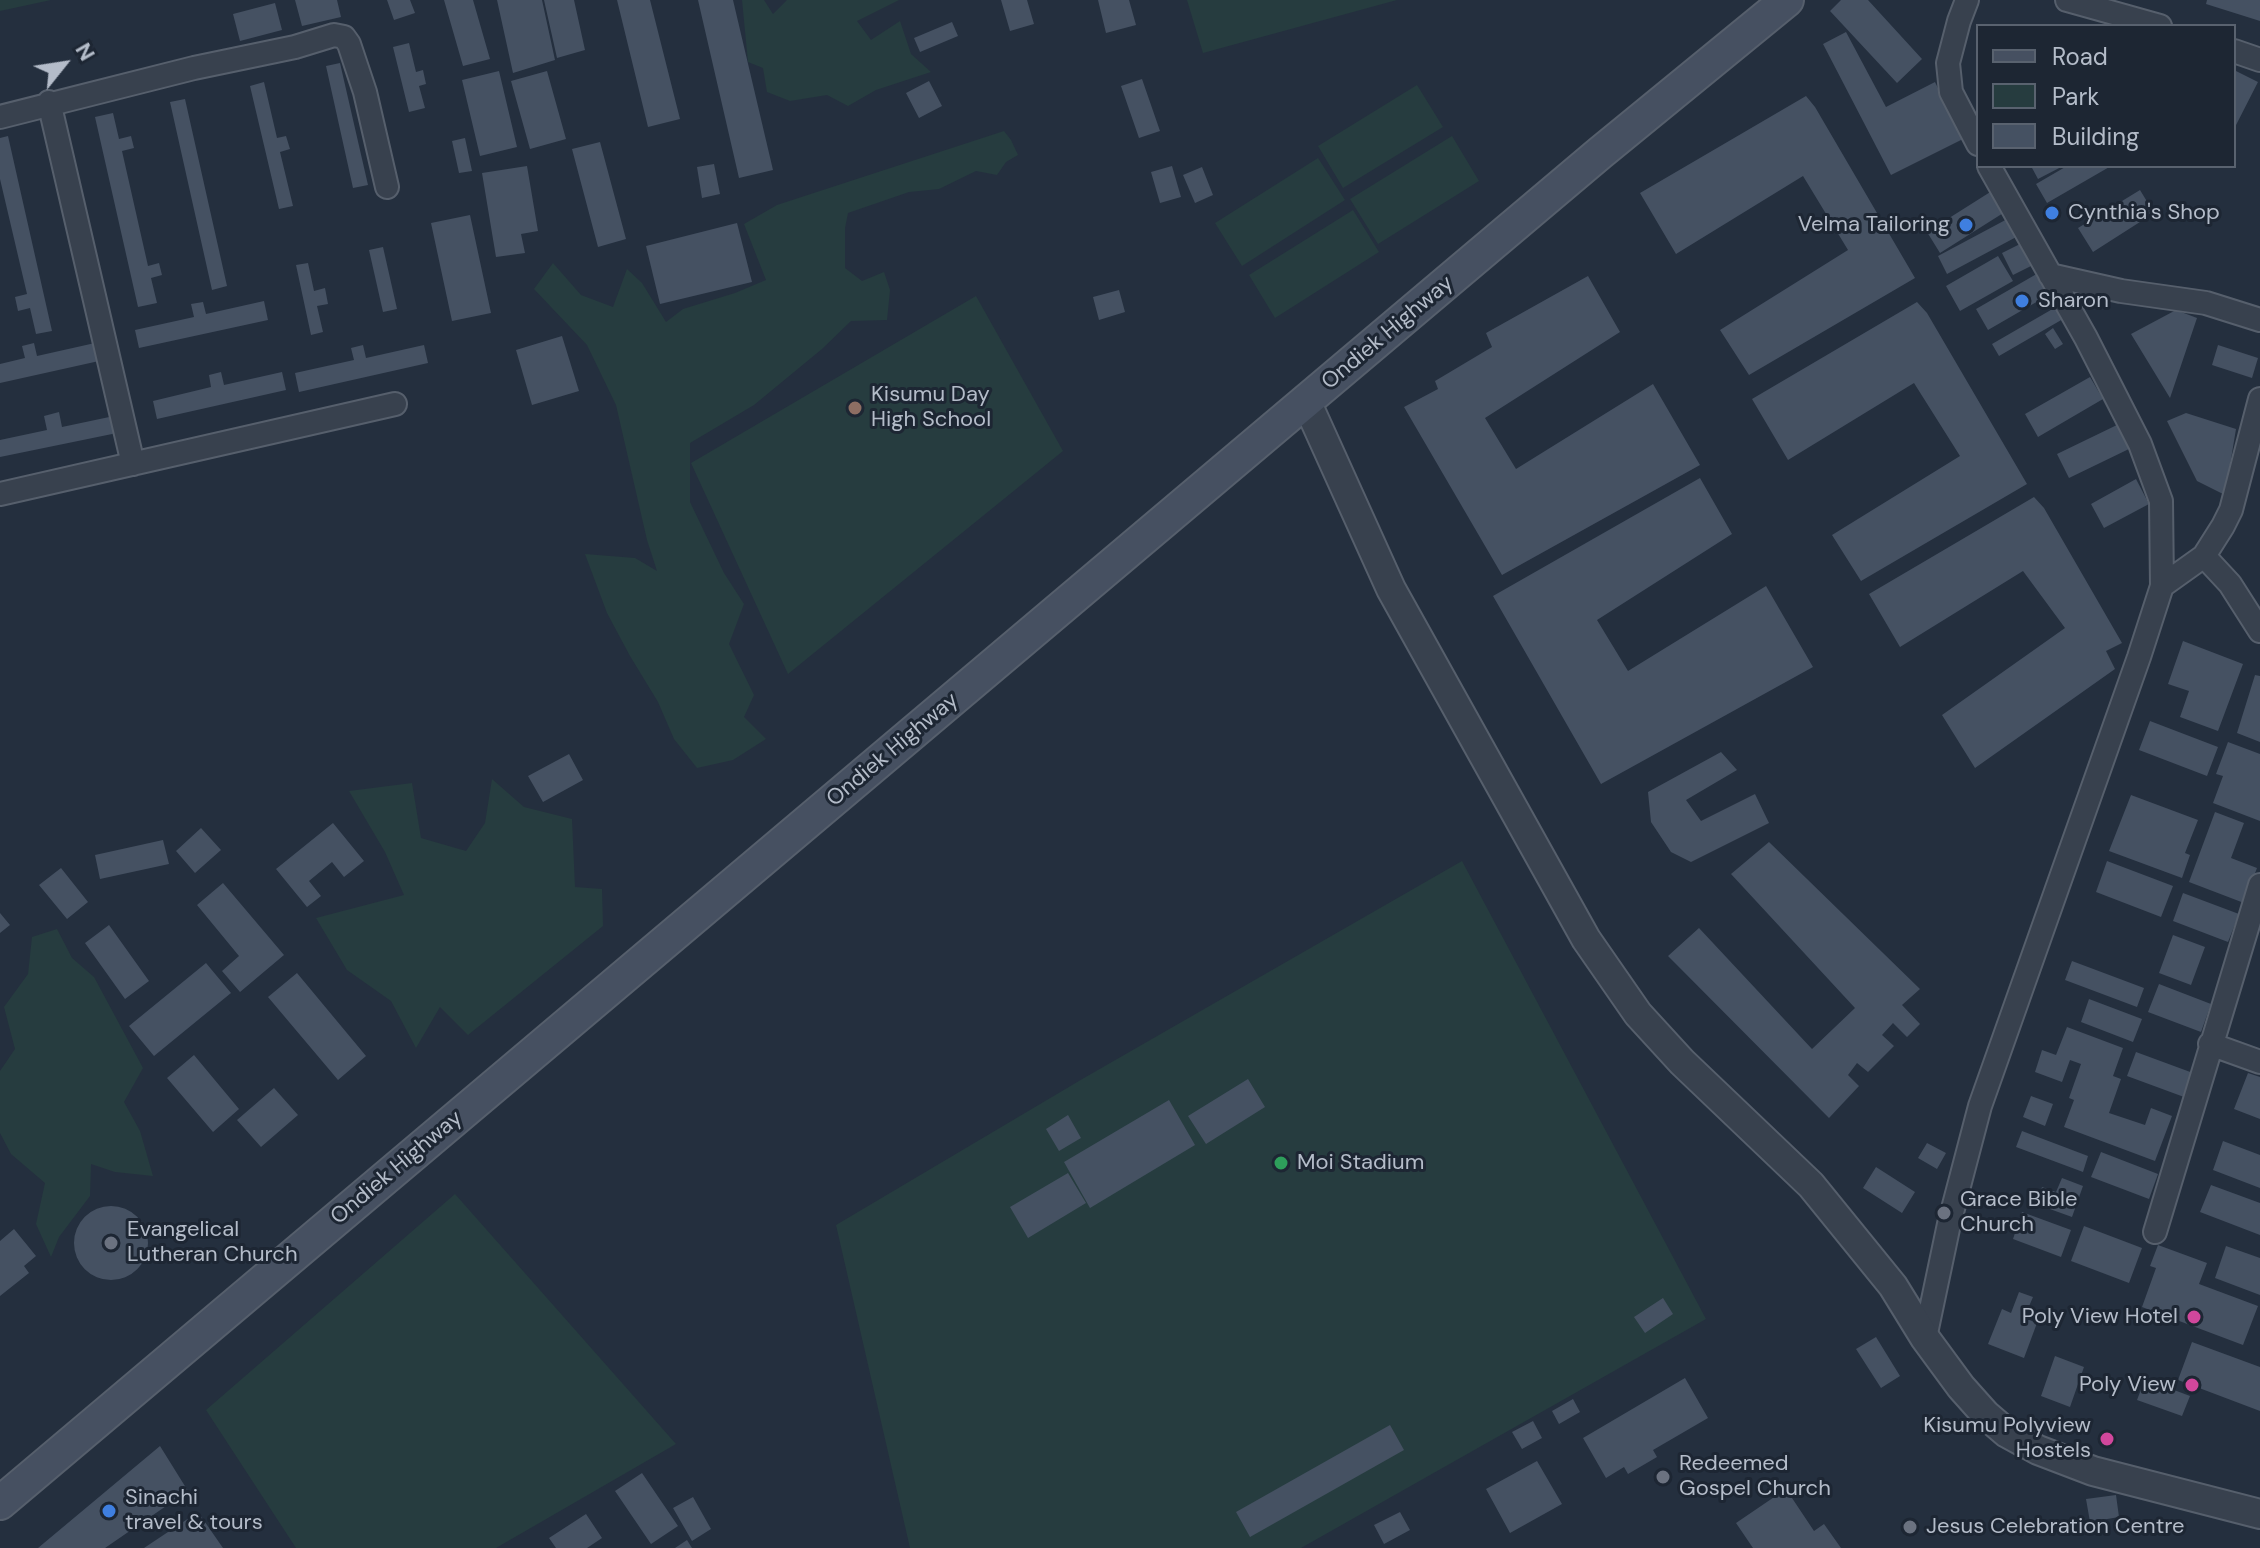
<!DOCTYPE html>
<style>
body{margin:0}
#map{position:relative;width:2260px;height:1548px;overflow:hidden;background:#242f3e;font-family:"DM Sans",sans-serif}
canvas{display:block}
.legend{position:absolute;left:1976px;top:24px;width:260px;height:144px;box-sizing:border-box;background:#1d2633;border:2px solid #59626f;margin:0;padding:10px 14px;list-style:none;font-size:24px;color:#b4bcc9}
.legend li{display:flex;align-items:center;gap:16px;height:40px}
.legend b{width:40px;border:2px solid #59626f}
.north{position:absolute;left:24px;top:24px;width:80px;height:80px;-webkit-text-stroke:6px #1d2633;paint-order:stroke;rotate:60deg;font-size:22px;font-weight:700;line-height:32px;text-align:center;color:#b4bcc9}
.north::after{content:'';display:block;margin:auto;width:28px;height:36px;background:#b4bcc9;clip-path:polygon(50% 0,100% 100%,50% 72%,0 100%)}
</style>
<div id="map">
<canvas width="2260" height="1548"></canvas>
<ul class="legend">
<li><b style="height:10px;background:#465061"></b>Road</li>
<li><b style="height:22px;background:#263c3f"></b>Park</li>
<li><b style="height:22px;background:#455162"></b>Building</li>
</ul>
<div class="north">N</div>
</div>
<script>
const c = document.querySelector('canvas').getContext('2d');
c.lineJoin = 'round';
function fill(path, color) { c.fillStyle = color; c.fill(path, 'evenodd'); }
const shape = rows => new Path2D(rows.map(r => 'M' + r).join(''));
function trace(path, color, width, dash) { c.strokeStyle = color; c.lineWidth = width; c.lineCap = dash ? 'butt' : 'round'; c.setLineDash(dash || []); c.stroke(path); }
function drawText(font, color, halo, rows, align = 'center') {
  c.font = font + ' "DM Sans",sans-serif'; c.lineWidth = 6; c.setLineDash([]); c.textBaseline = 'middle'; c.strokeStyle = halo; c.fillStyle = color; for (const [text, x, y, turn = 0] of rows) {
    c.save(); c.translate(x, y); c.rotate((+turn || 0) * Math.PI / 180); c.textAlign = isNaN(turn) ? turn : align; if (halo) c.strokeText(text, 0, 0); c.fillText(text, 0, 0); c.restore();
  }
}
fill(shape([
 [0,0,51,0,0,11],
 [742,0,764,0,773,14,787,0,899,0,857,21,871,40,900,21,911,54,931,72,876,90,848,106,827,95,790,101,767,92,763,68,748,62],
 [1187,0,1397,0,1203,53],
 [1417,85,1443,127,1343,188,1318,146],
 [1004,131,1011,140,1018,155,1006,162,997,175,976,171,939,189,909,192,848,213,845,228,845,268,862,281,884,272,890,290,887,320,851,321,822,349,754,405,690,443,690,502,724,573,744,604,729,644,754,695,744,717,766,739,733,760,697,768,674,739,658,702,630,656,607,613,585,554,635,558,657,571,647,540,616,405,587,345,534,289,553,263,581,295,613,307,627,269,642,283,666,322,683,309,735,293,766,280,744,224,777,205],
 [1452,136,1479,181,1378,244,1350,199],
 [1318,158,1345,200,1242,266,1215,223],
 [1353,210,1379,252,1275,318,1249,275],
 [976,296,1063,451,788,674,691,463],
 [492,779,524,807,572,819,575,887,602,889,603,926,468,1035,440,1007,416,1048,391,1001,347,970,316,918,404,895,385,852,349,791,412,783,421,838,466,851,485,823],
 [1462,861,1706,1319,1301,1548,910,1548,836,1225,1084,1078],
 [57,929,72,958,94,977,143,1068,124,1102,140,1131,153,1176,115,1172,91,1164,90,1196,59,1237,51,1257,36,1224,45,1183,11,1154,0,1133,0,1071,15,1049,4,1007,28,974,32,937],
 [455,1194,676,1444,496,1548,296,1548,206,1410]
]), '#263c3f');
fill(shape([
 [295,0,337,0,341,17,302,26],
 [387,0,410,0,415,13,394,20],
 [444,0,473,0,490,59,463,66],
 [497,0,542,0,555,60,513,73],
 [544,0,574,0,585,50,557,58],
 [617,0,650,0,680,119,648,127],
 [698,0,733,0,773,170,739,178],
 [1001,0,1027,0,1034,24,1010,31],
 [1098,0,1129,0,1136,25,1106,33],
 [1841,0,1868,0,1922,59,1897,83,1830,11],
 [2207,0,2260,0,2260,21,2206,4],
 [275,3,282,30,240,41,233,14],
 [952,22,958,36,920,52,914,38],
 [1846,32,1886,107,1935,82,1963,139,1891,175,1823,44],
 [409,43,416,72,423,70,426,84,419,86,425,108,409,112,393,47],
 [340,63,368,185,353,188,326,66],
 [2234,70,2258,82,2234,129],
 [499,71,517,147,480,156,462,80],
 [547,71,566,139,530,149,511,81],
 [1142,79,1160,131,1139,138,1121,86],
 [929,81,942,106,919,118,906,93],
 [264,82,277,138,286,136,290,149,280,152,293,206,279,209,250,86],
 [1806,96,1815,107,1915,278,1749,375,1720,330,1848,250,1803,176,1676,254,1640,193],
 [185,99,227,286,212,290,170,102],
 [113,113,119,139,131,136,134,148,122,151,148,266,159,263,162,275,151,278,157,303,138,307,95,117],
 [8,136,52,331,36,334,30,308,18,311,15,297,27,294,0,179,0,138],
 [465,138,472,171,459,173,452,141],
 [600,142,626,239,598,247,572,149],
 [714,164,720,194,702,198,697,167],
 [527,166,538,231,521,234,525,253,496,257,482,173],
 [1172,166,1181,197,1160,203,1151,172],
 [2031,166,2063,166,2038,179],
 [2067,166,2111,166,2047,203,2036,184],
 [1202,167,1213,195,1195,203,1183,175],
 [1995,189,2008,210,1940,253,1927,232],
 [2140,190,2154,213,2093,252,2078,228],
 [470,215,491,313,452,321,431,223],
 [2011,217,2020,235,1947,274,1938,256],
 [737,223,752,282,660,304,646,246],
 [2022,243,2033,265,2013,275,2002,253],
 [383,247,397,309,383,312,369,250],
 [1998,256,2013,281,1960,311,1946,286],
 [308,263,314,291,325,288,328,304,317,306,323,332,311,335,296,265],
 [2040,272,2052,293,1988,330,1976,309],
 [1588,276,1620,332,1485,418,1516,469,1653,384,1700,465,1502,575,1404,407,1438,389,1435,381,1492,347,1486,333],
 [1119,290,1125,312,1099,320,1093,297],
 [264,301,268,320,139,348,135,330,194,317,191,304,203,302,206,314],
 [1917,302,1927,313,2027,484,1861,581,1832,535,1960,456,1914,383,1788,460,1752,399],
 [2056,307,2063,319,1999,356,1992,344],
 [2176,310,2197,318,2170,398,2131,334],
 [2053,328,2063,344,2055,349,2045,334],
 [562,336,579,391,532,405,516,350],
 [34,343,37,356,95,343,99,361,0,383,0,364,25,358,22,346],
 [363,345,366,358,424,345,428,363,299,392,295,373,354,360,351,348],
 [2218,345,2258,358,2252,378,2212,365],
 [221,372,224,385,282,372,286,390,157,419,153,401,211,387,209,375],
 [2090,377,2103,399,2038,437,2025,414],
 [59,412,62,427,114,416,117,433,0,457,0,440,47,430,44,416],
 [2186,413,2236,429,2225,495,2197,481,2167,421],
 [2119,424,2131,448,2069,478,2057,454],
 [1700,478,1732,534,1597,620,1628,671,1766,586,1813,667,1601,784,1493,596],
 [2136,479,2149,504,2104,528,2091,504],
 [2034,497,2044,508,2122,643,2106,651,2115,669,1975,768,1942,715,2065,628,2023,571,1900,647,1869,594],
 [2183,641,2243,664,2218,731,2180,717,2189,691,2168,684],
 [2255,675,2260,676,2260,742,2237,733],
 [2150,721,2218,747,2207,776,2139,750],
 [2228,742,2260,754,2260,821,2213,803,2223,776,2216,774],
 [1721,752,1737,770,1686,800,1701,821,1755,794,1769,823,1691,862,1671,852,1651,822,1648,792],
 [569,754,583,780,543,802,528,776],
 [2131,795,2198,820,2185,853,2190,855,2182,878,2109,851],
 [2215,812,2244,823,2231,858,2257,868,2244,903,2189,882],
 [333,823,364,861,344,877,332,862,309,881,321,896,307,907,276,869],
 [201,828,221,850,195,873,176,851],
 [163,840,169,864,100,879,95,855],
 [1769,842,1920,989,1902,1005,1920,1024,1907,1037,1893,1023,1882,1035,1894,1046,1868,1072,1857,1063,1848,1075,1859,1086,1829,1118,1668,956,1699,928,1812,1049,1855,1008,1731,874],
 [2107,861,2173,886,2161,917,2096,892],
 [61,868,88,902,67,919,39,885],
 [223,883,284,955,240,992,222,971,239,956,197,905],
 [2183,893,2239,914,2228,942,2173,921],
 [0,913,10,925,0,933],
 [109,925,149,981,125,999,85,943],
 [2173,935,2205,947,2191,985,2159,973],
 [2072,961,2144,988,2137,1007,2065,980],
 [206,963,231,993,154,1056,129,1026],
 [297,973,366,1056,338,1080,268,997],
 [2159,984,2211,1004,2201,1032,2148,1012],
 [2089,999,2142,1019,2133,1042,2081,1022],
 [2067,1027,2123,1048,2113,1076,2121,1079,2109,1113,2145,1125,2151,1108,2172,1116,2155,1161,2064,1127,2074,1100,2069,1098,2081,1064,2070,1060,2062,1082,2035,1072,2042,1050,2056,1055],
 [2136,1052,2193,1073,2184,1097,2127,1076],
 [194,1055,239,1109,213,1132,167,1078],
 [2248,1073,2260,1077,2260,1119,2234,1109],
 [1248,1079,1265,1107,1206,1144,1188,1116],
 [274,1088,298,1115,261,1147,237,1120],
 [2031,1096,2053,1104,2045,1126,2023,1117],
 [1169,1100,1195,1145,1090,1208,1064,1162],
 [1068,1115,1081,1138,1059,1151,1046,1129],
 [2022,1131,2088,1156,2083,1172,2016,1147],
 [2223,1141,2260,1155,2260,1188,2213,1170],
 [1927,1143,1946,1153,1937,1169,1918,1158],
 [2101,1152,2158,1174,2149,1199,2091,1177],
 [1876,1167,1915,1192,1902,1213,1863,1188],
 [1068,1173,1086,1203,1028,1238,1010,1207],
 [2062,1178,2083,1186,2072,1217,2036,1204,2042,1187,2056,1192],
 [2211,1185,2260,1203,2260,1235,2200,1212],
 '74 1243a37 37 0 1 1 74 0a37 37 0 1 1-74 0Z',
 [2022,1212,2071,1230,2061,1257,2013,1239],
 [2084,1226,2142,1248,2129,1283,2071,1261],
 [14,1229,36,1256,24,1266,29,1273,0,1296,0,1241],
 [2158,1245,2207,1263,2199,1284,2258,1306,2243,1345,2142,1307,2156,1268,2150,1266],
 [2226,1246,2260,1258,2260,1295,2215,1278],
 [2019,1292,2033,1297,2024,1318,2037,1323,2024,1358,1988,1344,2002,1309,2011,1313],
 [1663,1298,1673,1314,1645,1333,1634,1317],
 [1876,1337,1900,1376,1881,1388,1856,1349],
 [2192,1342,2260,1367,2260,1411,2178,1380],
 [2055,1356,2084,1367,2070,1407,2041,1396],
 [1685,1378,1708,1418,1653,1450,1657,1457,1628,1474,1624,1467,1606,1478,1583,1438],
 [2145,1379,2190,1396,2182,1416,2137,1400],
 [1573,1399,1580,1412,1559,1424,1552,1411],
 [1533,1421,1542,1438,1522,1449,1512,1432],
 [1390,1425,1404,1450,1250,1537,1236,1512],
 [160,1446,188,1491,105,1548,38,1548],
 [1537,1461,1562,1504,1510,1533,1486,1489],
 [642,1473,678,1526,651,1544,615,1491],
 [1786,1489,1814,1531,1824,1524,1841,1548,1753,1548,1736,1523],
 [2116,1495,2119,1517,2090,1522,2086,1499],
 [693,1497,711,1529,692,1541,673,1508],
 [198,1512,223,1548,144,1548],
 [1400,1512,1410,1530,1384,1544,1374,1525],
 [586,1514,602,1538,587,1548,556,1548,549,1538],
 [687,1540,692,1548,675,1548]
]), '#455162');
const minor = shape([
 [1967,0,1959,21,1948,63,1951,92,1978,144],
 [2067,0,2160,26],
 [2234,51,2260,60],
 [49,102,133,464],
 [0,117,194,68,295,47,334,35,344,37,349,44,365,92,387,187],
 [2050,275,2121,291,2206,303,2260,320],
 [0,494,395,404],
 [2204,556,2230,584,2260,631],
 [2162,586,2204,556,2223,526,2231,510,2260,399],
 [2210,1044,2260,1062],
 [2155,1232,2260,885],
 [1925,1338,1949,1224,1980,1106,2139,657,2162,586,2161,501,2140,444,2086,338,1989,166]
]);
const tertiary = shape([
 [1306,401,1391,589,1586,939,1638,1014,1682,1062,1811,1185,1893,1286,1925,1338,1961,1387,1986,1415,2007,1433,2038,1450,2093,1471,2260,1514]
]);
const secondary = shape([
 [0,1503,1600,153,1787,0]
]);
trace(minor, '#565f6c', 26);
trace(tertiary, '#565f6c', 32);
trace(secondary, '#565f6c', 36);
trace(minor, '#38414e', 22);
trace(tertiary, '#38414e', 28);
trace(secondary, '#465061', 32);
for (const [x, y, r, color] of [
 [2052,213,8,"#3f7fe0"],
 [1966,225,8,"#3f7fe0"],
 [2022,301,8,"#3f7fe0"],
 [855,408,8,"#8d6e63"],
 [1281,1163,8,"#2e9e5b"],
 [1944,1213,8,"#6b7280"],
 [111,1243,8,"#6b7280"],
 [2194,1317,8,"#d1479c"],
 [2192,1385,8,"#d1479c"],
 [2107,1439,8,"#d1479c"],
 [1663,1477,8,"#6b7280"],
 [109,1511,8,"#3f7fe0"],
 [1910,1527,8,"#6b7280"]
]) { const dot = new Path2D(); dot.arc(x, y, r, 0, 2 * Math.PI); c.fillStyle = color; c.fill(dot); trace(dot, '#1d2633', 3); }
drawText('22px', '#b4bcc9', '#1d2633', [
 ["Cynthia's Shop",2068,213],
 ["Velma Tailoring",1950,225,"right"],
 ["Sharon",2038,301],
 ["Kisumu Day",871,395],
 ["High School",871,420],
 ["Moi Stadium",1297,1163],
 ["Grace Bible",1960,1200],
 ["Church",1960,1225],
 ["Evangelical",127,1230],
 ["Lutheran Church",127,1255],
 ["Poly View Hotel",2178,1317,"right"],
 ["Poly View",2176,1385,"right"],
 ["Kisumu Polyview",2091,1426,"right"],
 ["Hostels",2091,1451,"right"],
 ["Redeemed",1679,1464],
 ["Gospel Church",1679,1489],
 ["Sinachi",125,1498],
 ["travel & tours",125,1523],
 ["Jesus Celebration Centre",1926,1527]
], 'left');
drawText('22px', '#b4bcc9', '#1d2633', [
 ["Ondiek Highway",1388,333,-40],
 ["Ondiek Highway",893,750,-40],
 ["Ondiek Highway",397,1168,-40]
]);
</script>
